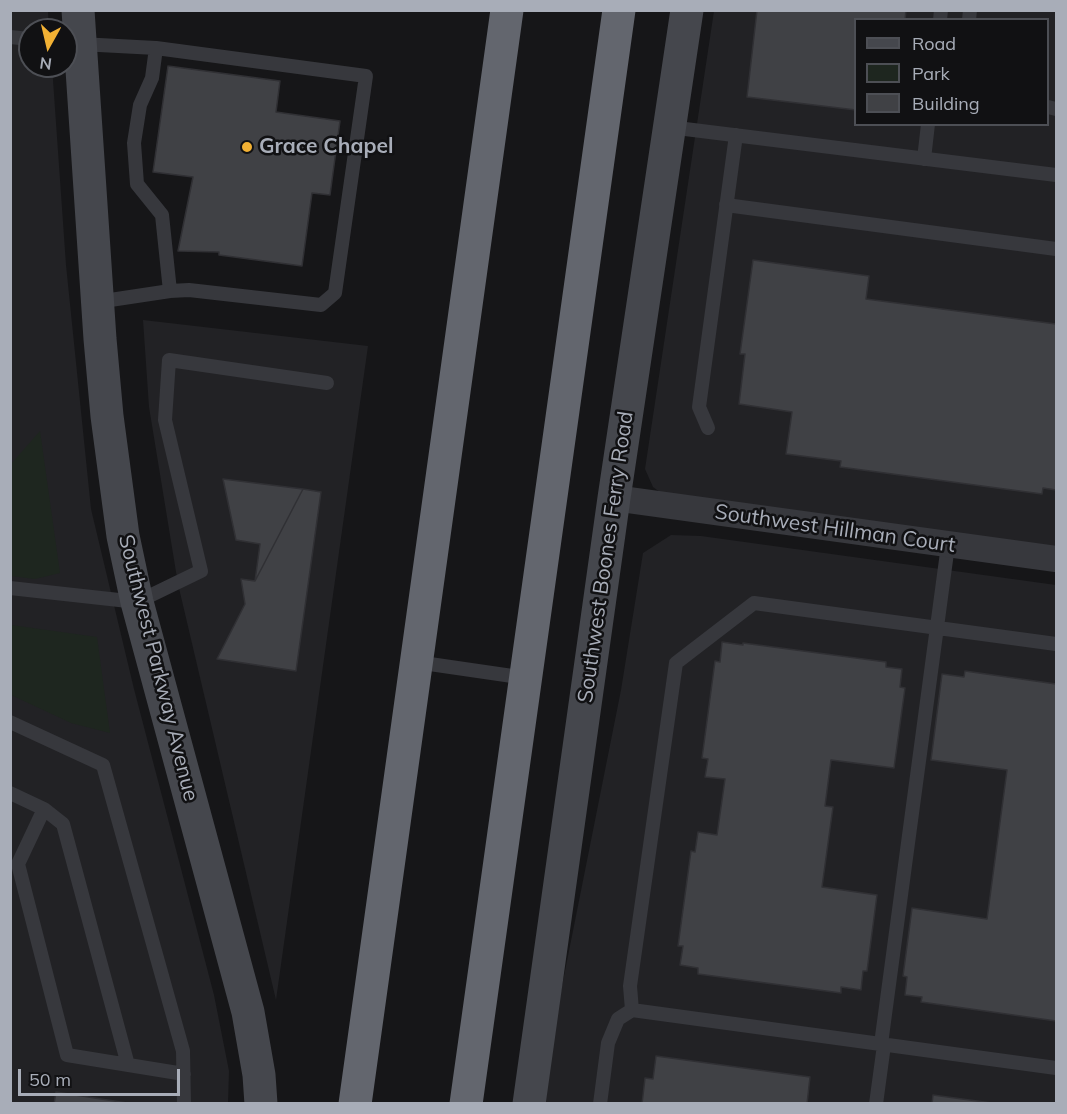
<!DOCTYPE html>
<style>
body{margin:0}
#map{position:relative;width:1067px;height:1114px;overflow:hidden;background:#161618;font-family:Mulish,sans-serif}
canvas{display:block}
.frame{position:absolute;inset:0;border:12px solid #a8adb8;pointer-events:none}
.legend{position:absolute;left:854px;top:18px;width:195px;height:108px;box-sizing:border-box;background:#111113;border:2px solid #4d4f55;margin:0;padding:8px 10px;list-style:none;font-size:18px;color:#a8adb8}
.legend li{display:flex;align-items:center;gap:12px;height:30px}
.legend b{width:30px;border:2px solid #4d4f55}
.north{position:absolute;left:18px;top:18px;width:60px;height:60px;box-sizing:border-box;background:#111113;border:2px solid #4d4f55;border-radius:50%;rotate:188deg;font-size:16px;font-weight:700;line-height:24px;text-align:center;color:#a8adb8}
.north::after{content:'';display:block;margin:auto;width:21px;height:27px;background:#f2b134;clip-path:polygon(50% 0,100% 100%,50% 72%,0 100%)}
.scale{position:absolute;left:18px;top:1069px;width:162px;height:27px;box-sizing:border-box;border:3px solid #a8adb8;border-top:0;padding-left:8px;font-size:18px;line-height:21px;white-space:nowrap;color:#a8adb8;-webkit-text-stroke:4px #111113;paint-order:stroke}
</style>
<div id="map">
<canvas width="1067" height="1114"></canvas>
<div class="frame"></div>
<ul class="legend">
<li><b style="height:8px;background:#45474d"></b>Road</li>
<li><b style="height:16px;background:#1e261f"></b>Park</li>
<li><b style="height:16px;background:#404145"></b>Building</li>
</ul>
<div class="north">N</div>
<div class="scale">50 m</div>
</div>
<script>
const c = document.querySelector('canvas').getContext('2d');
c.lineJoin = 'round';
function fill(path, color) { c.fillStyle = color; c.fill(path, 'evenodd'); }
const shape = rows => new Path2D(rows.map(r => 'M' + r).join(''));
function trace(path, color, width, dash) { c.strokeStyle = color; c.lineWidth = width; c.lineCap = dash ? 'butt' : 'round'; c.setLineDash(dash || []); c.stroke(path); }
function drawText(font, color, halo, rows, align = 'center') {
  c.font = font + ' Mulish,sans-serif'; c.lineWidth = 5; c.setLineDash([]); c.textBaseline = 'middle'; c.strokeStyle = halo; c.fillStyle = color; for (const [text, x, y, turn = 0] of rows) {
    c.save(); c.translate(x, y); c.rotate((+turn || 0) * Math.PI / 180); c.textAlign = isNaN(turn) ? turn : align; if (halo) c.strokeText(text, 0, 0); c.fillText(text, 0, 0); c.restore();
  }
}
fill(shape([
 [10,11,48,11,49,30,30,30,30,66,52,66,66,265,91,509,134,689,214,995,229,1071,228,1103,11,1103],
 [714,11,1056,11,1056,548,668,498,653,487,645,469],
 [856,20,1048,20,1048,124,856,124],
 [143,320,368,346,276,1000,178,584,149,407],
 [671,535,701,536,1056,585,1056,1103,545,1104,556,1016,621,690,643,553]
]), '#222225');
fill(shape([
 [40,431,60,573,35,579,11,576,11,464],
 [11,625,97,637,110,733,71,723,11,695]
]), '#1e261f');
const building = shape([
 [757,10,906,10,905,20,856,20,856,110,747,97,757,10],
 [168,66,280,81,276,112,340,121,330,195,312,193,302,266,219,255,219,252,178,251,193,177,153,172,168,66],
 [753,260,869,276,866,299,1056,324,1056,490,1043,488,1042,494,840,467,841,461,786,454,792,412,739,404,745,354,740,354,753,260],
 [223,479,303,489,255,581,260,544,236,540,223,479],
 [303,489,321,492,296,671,217,659,245,604,241,579,255,581,303,489],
 [722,642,743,645,743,643,886,662,886,667,902,669,900,687,905,688,894,768,831,760,825,806,833,807,822,887,877,895,867,971,863,971,861,990,841,987,841,993,698,974,698,968,680,965,683,946,678,946,691,851,695,852,698,832,717,835,725,779,705,777,708,759,702,758,715,661,720,662,722,642],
 [965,671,1056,684,1056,1021,921,1002,922,997,905,995,907,977,903,976,912,908,987,919,1007,770,931,760,942,674,964,677,965,671],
 [656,1056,810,1077,807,1104,642,1104,645,1078,653,1079,656,1056],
 [56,1092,127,1103,127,1104,54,1104,56,1092],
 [933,1095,999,1104,932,1104,933,1095]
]);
fill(building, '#404145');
trace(building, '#303034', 1.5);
trace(shape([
 [940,20,941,10],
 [969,20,970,10],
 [10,37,30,39],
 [80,44,156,48,366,76,335,293,321,305,189,290,170,291,97,302],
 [156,48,152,78,140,105,134,143,137,184,162,215,170,291],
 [1048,107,1056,109],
 [669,127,1056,175],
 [924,159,928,124],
 [726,205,1056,249],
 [708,428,699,407,736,135],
 [10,588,137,602,201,571,165,420,169,360,327,383],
 [416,662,526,678],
 [10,722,103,765,183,1051,184,1104],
 [10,793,44,809,18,864,67,1055,184,1074],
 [44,809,63,824,128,1065],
 [632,1010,630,986,676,663,754,603,1056,644],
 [881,1044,948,545],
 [600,1104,608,1043,618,1019,632,1010,1056,1068],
 [876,1104,884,1045]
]), '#37383d', 14);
trace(shape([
 [614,498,1056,559]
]), '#37383d', 26);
trace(shape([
 [78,10,100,339,107,416,123,536,137,602,248,1012,259,1075,261,1104],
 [529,1104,614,498,687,10]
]), '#45474d', 33);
trace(shape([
 [355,1104,507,10],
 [466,1104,619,10]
]), '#63666e', 33);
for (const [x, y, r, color] of [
 [247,147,6,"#f2b134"]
]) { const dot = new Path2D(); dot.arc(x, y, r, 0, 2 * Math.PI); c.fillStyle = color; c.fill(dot); trace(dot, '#111113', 2); }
drawText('bold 21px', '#a8adb8', '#111113', [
 ["Grace Chapel",259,147]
], 'left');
drawText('21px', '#a8adb8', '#111113', [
 ["Southwest Hillman Court",835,529,8],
 ["Southwest Boones Ferry Road",606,557,-82],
 ["Southwest Parkway Avenue",158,668,76]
]);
</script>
